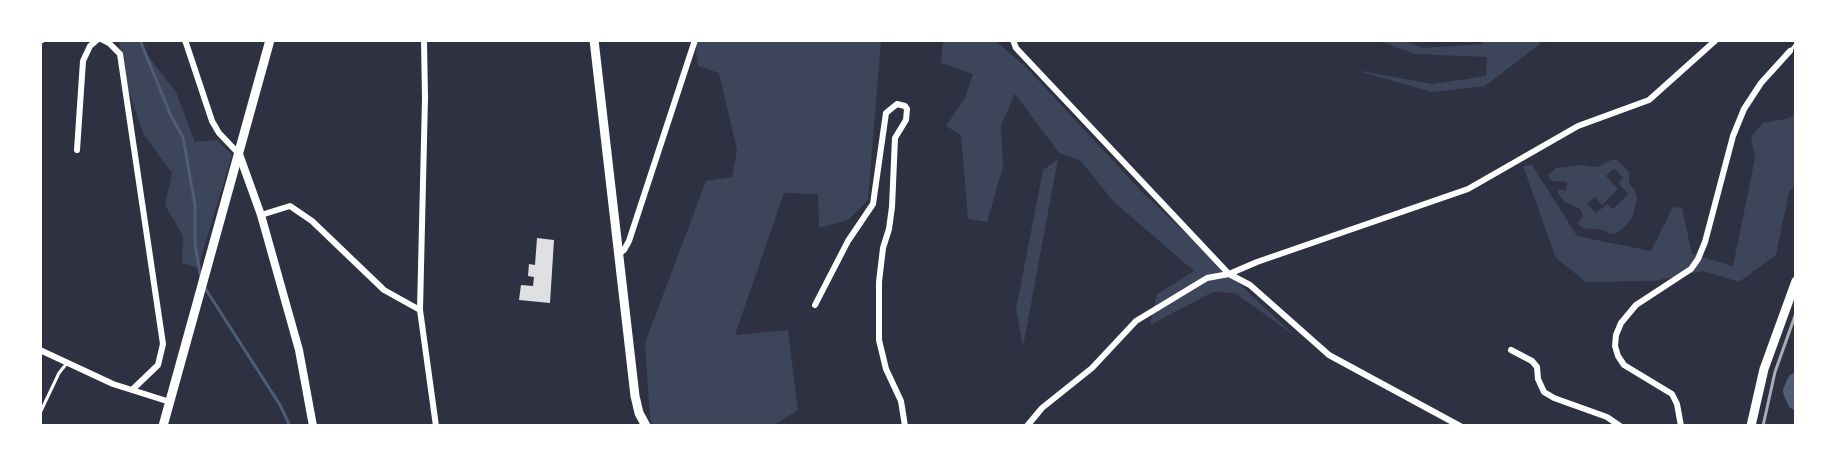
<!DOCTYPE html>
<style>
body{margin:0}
#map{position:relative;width:1836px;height:466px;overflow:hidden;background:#2d3142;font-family:Barlow,sans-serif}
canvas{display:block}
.frame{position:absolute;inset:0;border:42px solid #fff;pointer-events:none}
</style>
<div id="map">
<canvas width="1836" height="466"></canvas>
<div class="frame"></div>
</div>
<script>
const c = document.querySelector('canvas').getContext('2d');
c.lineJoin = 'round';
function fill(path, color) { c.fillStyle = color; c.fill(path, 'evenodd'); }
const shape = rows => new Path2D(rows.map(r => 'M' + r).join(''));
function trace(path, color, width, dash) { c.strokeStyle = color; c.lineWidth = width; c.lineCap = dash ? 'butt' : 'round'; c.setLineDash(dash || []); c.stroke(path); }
fill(shape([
 [119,41,142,41,144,51,176,92,195,142,217,140,232,155,198,268,182,263,183,236,165,205,172,173,144,135,124,78],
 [695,41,881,41,868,200,848,220,819,228,818,194,784,193,735,335,788,330,798,410,774,425,654,425,650,420,645,343,706,181,732,177,737,150,719,73,698,66],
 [943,41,996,41,1028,69,1142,192,1295,336,1235,293,1213,292,1150,325,1157,294,1194,271,1113,201,1080,160,1059,153,1015,94,1001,125,1003,167,987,222,968,219,961,135,946,126,965,98,973,74,941,63],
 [1380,41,1406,41,1422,48,1482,44,1482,41,1541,41,1540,44,1485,86,1432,92,1355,70,1433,84,1486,76,1487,57,1415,54],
 [1795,115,1795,186,1789,192,1776,255,1739,282,1703,271,1654,281,1586,282,1556,258,1523,166,1532,165,1577,236,1651,251,1673,207,1682,208,1692,254,1733,266,1755,158,1751,137,1763,123,1786,119],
 [1058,159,1023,347,1016,309,1043,170],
 [1613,159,1618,161,1629,172,1629,183,1635,190,1637,199,1633,216,1628,224,1617,233,1610,234,1604,230,1584,228,1577,224,1583,215,1580,209,1564,201,1558,194,1558,190,1566,190,1567,182,1551,181,1548,175,1556,168,1583,165,1597,167],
 [1614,168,1623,178,1618,183,1628,194,1613,209,1607,204,1596,213,1587,204,1595,197,1602,205,1618,189,1606,176]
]), '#3c4559');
trace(shape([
 [140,40,171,116,183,137,195,205,195,244,201,279],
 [205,288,280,405,290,426]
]), '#4f5d75', 3);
trace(shape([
 [1796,382,1792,391,1796,401]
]), '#4f5d75', 18);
fill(shape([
 [537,238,554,240,550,303,519,300,521,285,533,286,534,277,528,276,529,264,535,265]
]), '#e0e0e3');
trace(shape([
 [1790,51,1796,44],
 [40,413,59,373,67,363]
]), '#fff', 3);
trace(shape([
 [103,40,109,43,120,54,163,344,158,365,132,390],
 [185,40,212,121,219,133,239,154],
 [424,40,425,98,420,310,436,426],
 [1013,40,1016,48,1229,274,1250,285,1329,355,1460,426],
 [40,41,42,40],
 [77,150,83,61,90,46,97,40],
 [261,215,290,206,312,221,384,290,420,310],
 [619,254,624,250,629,241,695,40],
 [815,305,848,241,873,204,886,113,897,104,905,106,907,109,906,120,895,138,892,207,889,229,883,248,879,282,879,340,886,369,901,401,905,426],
 [40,350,113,384,170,402],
 [1511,350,1532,361,1537,367,1538,379,1544,392,1554,398,1607,417,1620,426],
 [1027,426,1042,408,1092,368,1136,321,1207,278,1229,274,1257,262,1468,189,1578,126,1649,100,1716,40],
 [1681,426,1677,404,1672,394,1624,365,1618,356,1615,346,1616,335,1621,323,1636,305,1691,269,1698,259,1705,242,1733,136,1744,109,1761,83,1790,51]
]), '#fff', 6);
trace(shape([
 [239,154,261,215,299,350,313,426]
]), '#fff', 8);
trace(shape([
 [594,40,635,396,639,413,646,426],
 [163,426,270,40],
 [1751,426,1764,369,1796,281]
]), '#fff', 9);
trace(shape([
 [1763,426,1775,372,1796,313]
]), '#abadb3', 3);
</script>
